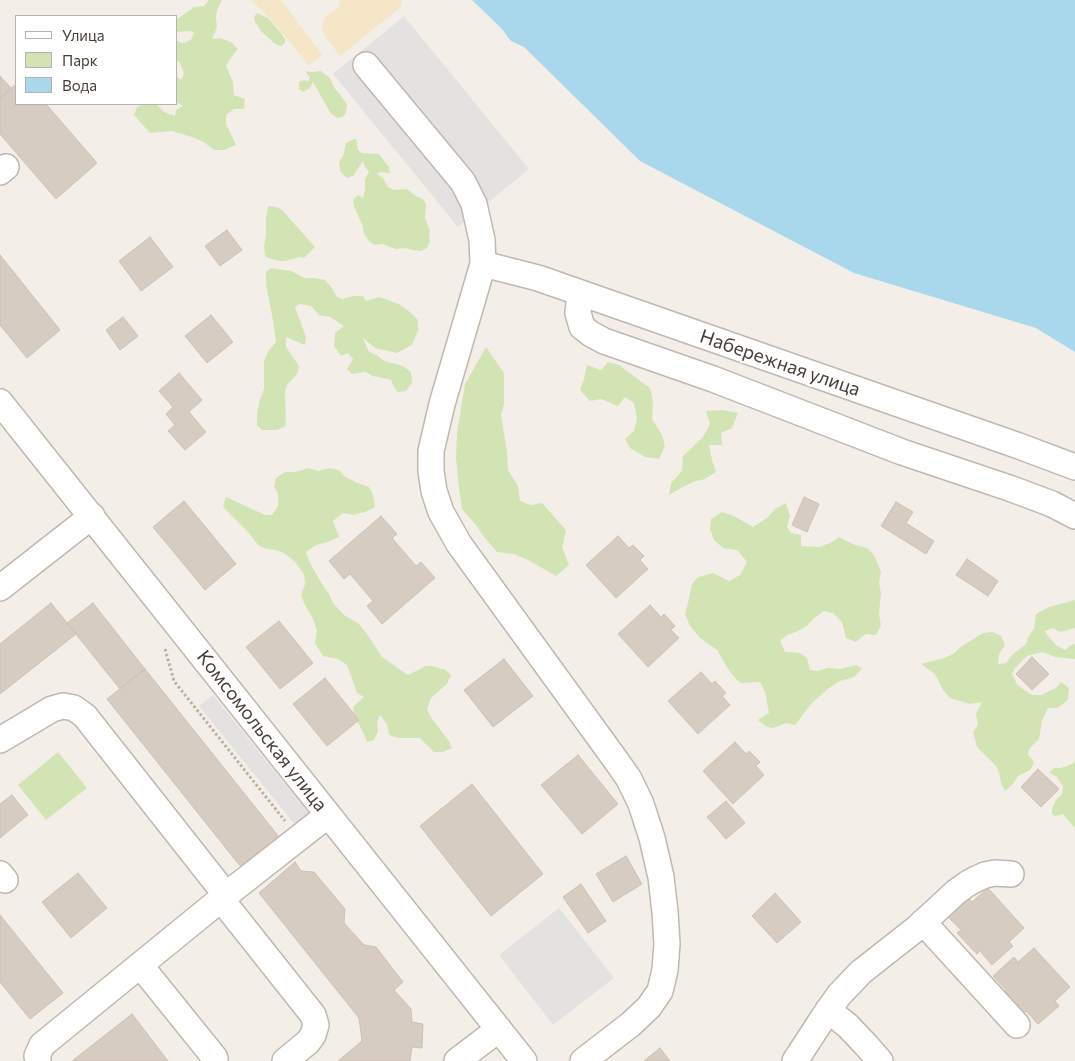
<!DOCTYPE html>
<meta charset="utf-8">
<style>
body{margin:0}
#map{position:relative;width:1075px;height:1061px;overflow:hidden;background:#f3efe8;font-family:Commissioner,sans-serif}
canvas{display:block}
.legend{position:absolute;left:15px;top:15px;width:162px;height:90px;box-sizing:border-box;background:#fff;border:1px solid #b5b2af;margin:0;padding:6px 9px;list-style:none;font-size:15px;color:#463f37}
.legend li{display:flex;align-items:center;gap:10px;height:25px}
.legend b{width:25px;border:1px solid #b5b2af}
</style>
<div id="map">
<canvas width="1075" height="1061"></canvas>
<ul class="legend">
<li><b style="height:6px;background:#fff"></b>Улица</li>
<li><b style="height:14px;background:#d3e4b4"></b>Парк</li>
<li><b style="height:14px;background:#a9d7eb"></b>Вода</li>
</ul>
</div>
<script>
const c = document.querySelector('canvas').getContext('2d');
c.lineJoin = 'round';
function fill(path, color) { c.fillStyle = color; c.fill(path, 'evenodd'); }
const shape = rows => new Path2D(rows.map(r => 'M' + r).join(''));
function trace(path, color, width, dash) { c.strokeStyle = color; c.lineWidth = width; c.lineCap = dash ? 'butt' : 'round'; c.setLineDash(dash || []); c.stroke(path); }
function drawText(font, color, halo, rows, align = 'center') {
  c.font = font + ' Commissioner,sans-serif'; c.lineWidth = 5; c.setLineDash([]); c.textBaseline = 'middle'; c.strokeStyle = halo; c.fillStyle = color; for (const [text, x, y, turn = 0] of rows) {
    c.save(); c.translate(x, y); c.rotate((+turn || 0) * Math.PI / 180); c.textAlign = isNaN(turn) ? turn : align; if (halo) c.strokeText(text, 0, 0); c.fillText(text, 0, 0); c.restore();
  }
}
fill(shape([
 [209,0,222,0,217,10,216,17,217,27,212,39,220,38,231,42,238,49,229,60,226,66,233,82,234,95,245,99,244,109,234,109,226,115,226,124,236,145,224,150,214,150,205,143,195,138,172,131,150,133,134,115,137,107,143,104,156,104,164,112,175,116,176,110,183,106,176,102,176,76,181,80,184,73,180,63,176,60,176,41,183,43,191,40,194,32,188,31,176,32,176,20,194,7,204,6],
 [257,13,268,18,281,33,285,39,285,43,281,46,275,44,261,31,255,22,254,17],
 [305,71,311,72,321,71,330,78,335,89,339,93,347,104,346,113,342,117,338,118,331,114,313,82,310,88,303,92,299,89,299,82,304,80,308,81,310,78],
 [354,139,356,139,358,150,362,153,379,154,389,167,390,173,380,172,377,174,383,178,388,187,394,190,407,189,416,196,423,199,426,204,425,218,430,231,429,236,430,241,427,248,421,251,412,250,406,248,396,249,382,244,375,245,370,242,364,234,363,227,354,206,353,200,358,195,363,198,365,189,365,179,369,172,365,167,363,161,353,176,347,178,340,171,339,162,343,156,346,143],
 [268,206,277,207,283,211,315,247,304,258,300,257,285,261,279,261,268,258,265,256,264,246,266,235,266,219],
 [271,268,291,271,305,278,314,278,325,280,332,288,337,297,343,299,353,296,363,296,366,301,379,297,399,304,410,312,418,320,418,330,412,345,397,353,375,348,363,338,369,352,377,355,384,361,403,366,411,372,412,383,406,391,398,392,394,387,391,380,373,376,365,372,352,374,347,369,353,359,348,353,341,356,334,346,335,333,344,326,330,317,319,315,311,306,300,304,295,307,306,337,305,345,286,337,286,347,299,366,297,374,287,385,285,393,286,426,277,430,262,430,257,425,257,413,260,399,264,389,264,361,269,350,276,342,273,320,266,285,266,272],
 [486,347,504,373,504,404,501,415,507,451,508,470,518,486,520,501,531,505,542,503,566,530,562,547,569,565,556,576,528,560,514,554,497,552,484,537,476,525,462,509,459,489,456,458,457,433,465,384],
 [608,362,619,365,650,388,653,402,652,419,662,435,665,446,659,459,645,457,630,448,625,439,634,431,637,418,634,403,625,397,618,406,601,399,590,401,580,390,584,379,587,365,601,370],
 [723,410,738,413,732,428,721,433,722,445,709,445,712,460,716,472,705,479,693,482,681,488,669,495,671,483,682,471,683,456,703,437,710,424,706,411],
 [308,468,319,471,329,468,339,470,344,476,355,482,369,487,373,495,375,507,365,512,353,515,343,513,333,521,339,537,328,542,316,545,306,552,310,563,322,584,329,594,333,603,344,615,358,623,367,634,382,657,408,675,426,666,433,666,446,670,451,675,447,684,431,698,427,710,432,719,449,741,452,748,443,752,434,752,420,738,398,738,389,735,387,724,380,715,377,722,378,731,374,740,367,742,363,732,355,717,353,707,364,697,357,693,347,665,338,659,323,656,315,643,317,631,313,619,305,605,301,595,305,584,304,574,295,562,284,553,276,550,267,549,259,546,247,531,223,507,226,497,265,515,272,515,278,506,278,494,274,486,276,478,285,472,296,472],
 [786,503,790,516,787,527,791,533,801,535,801,546,819,547,830,543,839,537,855,545,867,548,874,555,881,572,879,583,881,593,879,614,881,626,876,635,866,634,856,642,846,638,842,622,833,613,824,611,813,619,807,626,796,632,787,635,780,641,785,652,800,653,807,658,810,670,817,671,828,668,840,669,857,665,862,669,854,677,840,681,829,688,812,703,795,725,786,723,773,728,767,727,758,720,769,713,765,692,760,682,741,683,736,679,728,669,717,650,700,638,690,626,685,614,688,603,692,584,698,577,713,573,729,581,740,575,747,562,737,550,723,548,714,540,710,529,711,519,722,512,734,516,753,527,767,518,775,509],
 [1075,600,1075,628,1060,632,1053,628,1045,631,1048,636,1056,645,1065,650,1071,645,1075,644,1075,659,1055,657,1042,652,1027,656,1015,668,1012,674,1017,684,1024,690,1032,695,1041,695,1049,691,1056,688,1061,682,1069,688,1068,700,1058,708,1048,708,1042,721,1039,739,1029,749,1028,755,1032,759,1034,763,1030,770,1018,776,1013,784,1005,791,1001,783,999,772,996,766,977,747,973,732,978,725,976,714,982,702,970,704,950,698,943,690,935,674,921,664,944,658,953,654,962,646,983,633,993,632,1001,636,1005,645,999,654,998,664,1006,663,1012,655,1026,644,1028,637,1034,629,1036,614,1049,607],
 [58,752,87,788,46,820,18,785],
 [1075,761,1075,828,1063,814,1055,816,1052,814,1052,809,1056,800,1062,794,1063,786,1056,776,1049,773,1054,768,1061,768,1072,764]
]), '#d3e4b4');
fill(shape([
 [251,0,282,0,282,1,322,55,309,65,273,22],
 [339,0,402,0,401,7,340,56,324,35,322,26,324,19,339,6,340,1]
]), '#f4e6c7');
fill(shape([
 [404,16,529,169,458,227,333,74],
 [213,695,310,815,296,826,199,706],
 [559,908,614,978,553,1025,499,955]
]), '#e4e2e0');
fill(shape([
 [472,0,1075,0,1075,352,1036,328,854,273,640,161,524,47,511,41,502,29]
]), '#a9d7eb');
const building = shape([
 [0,76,11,88,0,98,0,76],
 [16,84,16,104,46,104,97,163,56,199,0,134,0,98,16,84],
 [227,230,242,250,220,266,205,246,227,230],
 [150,237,173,267,141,291,119,261,150,237],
 [0,255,60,330,27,358,0,325,0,255],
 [211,315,233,342,207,363,185,336,211,315],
 [123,317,138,336,120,350,106,330,123,317],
 [179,373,202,400,189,412,206,432,185,450,168,431,175,425,166,414,173,407,159,391,179,373],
 [804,497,819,504,807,532,792,525,804,497],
 [184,501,236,564,205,590,153,527,184,501],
 [896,502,913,512,906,523,934,541,926,554,881,526,896,502],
 [381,516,397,534,392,538,416,566,421,562,435,578,382,624,367,606,373,601,350,574,344,579,329,561,381,516],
 [618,536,629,548,633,545,644,556,640,560,648,569,616,598,586,565,618,536],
 [967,559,998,581,988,596,956,575,967,559],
 [51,603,76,634,0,694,0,644,51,603],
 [93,603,145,669,120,689,67,623,93,603],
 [650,605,661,617,664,614,675,626,671,630,679,638,648,667,618,634,650,605],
 [279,621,313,663,280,689,246,647,279,621],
 [1032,657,1049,674,1032,690,1016,674,1032,657],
 [504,659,533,696,493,727,464,690,504,659],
 [145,669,279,837,241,867,107,699,145,669],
 [701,672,712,684,715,681,726,693,722,696,730,705,698,734,668,701,701,672],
 [325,678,359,720,327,746,293,704,325,678],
 [735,742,746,754,749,751,760,762,756,766,764,775,733,804,703,771,735,742],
 [578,755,618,804,582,834,541,785,578,755],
 [1038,769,1059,789,1041,807,1021,787,1038,769],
 [472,784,543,874,491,916,420,826,472,784],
 [12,795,28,815,0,838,0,804,12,795],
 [726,801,745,823,726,839,707,817,726,801],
 [626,856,642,884,613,902,596,874,626,856],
 [295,862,301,871,314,872,345,909,344,923,364,945,376,947,403,982,394,990,411,1009,412,1022,423,1024,422,1048,412,1047,410,1061,338,1061,362,1041,359,1018,259,893,295,862],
 [78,873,107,908,71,938,42,902,78,873],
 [581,884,606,921,588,933,563,897,581,884],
 [988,888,1024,928,1009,942,1013,946,992,965,980,951,977,954,957,933,961,930,947,916,968,897,972,902,988,888],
 [775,893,801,922,777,943,752,916,775,893],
 [0,915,63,993,30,1019,0,982,0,915],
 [1034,948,1070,987,1055,1001,1059,1006,1038,1024,1026,1011,1023,1014,1003,993,1006,990,993,976,1014,957,1018,962,1034,948],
 [132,1014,168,1061,72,1061,132,1014],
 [660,1048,670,1061,644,1061,660,1048]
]);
fill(building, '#d7ccc1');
trace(building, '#cec0b2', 1);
const minor = shape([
 [366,65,463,182,474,204,482,240,483,264,442,404,431,451,431,471,434,491,441,512,459,544,615,759,629,779,641,804,652,838,661,877,665,912,667,944,665,970,660,991,649,1007,631,1024,583,1061],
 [0,172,6,167],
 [483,264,538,278,1019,446,1075,467],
 [580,293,578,313,582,327,591,334,604,341,713,379,902,452,1012,489,1052,504,1075,516],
 [0,402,524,1061],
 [0,588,92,516],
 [0,740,52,709,63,706,74,708,85,716,226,895],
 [0,874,5,880],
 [221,899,313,1015,316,1025,313,1035,308,1042,285,1061],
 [923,922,1017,1025],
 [140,965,215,1058,215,1061],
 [828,1010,848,1026,866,1045,880,1061],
 [38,1061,37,1056,42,1045,226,895,328,815],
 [457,1061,499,1029],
 [795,1061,823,1018,839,995,861,972,917,928,956,892,967,884,976,879,985,875,995,873,1011,874]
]);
trace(minor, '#c1b8ae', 28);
trace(shape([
 [165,649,174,681,285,821]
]), '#beaf9e', 3, [2.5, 2.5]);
trace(minor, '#fff', 25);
drawText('19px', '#463f37', '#fff', [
 ["Набережная улица",780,363,19],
 ["Комсомольская улица",262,731,52]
]);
</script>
